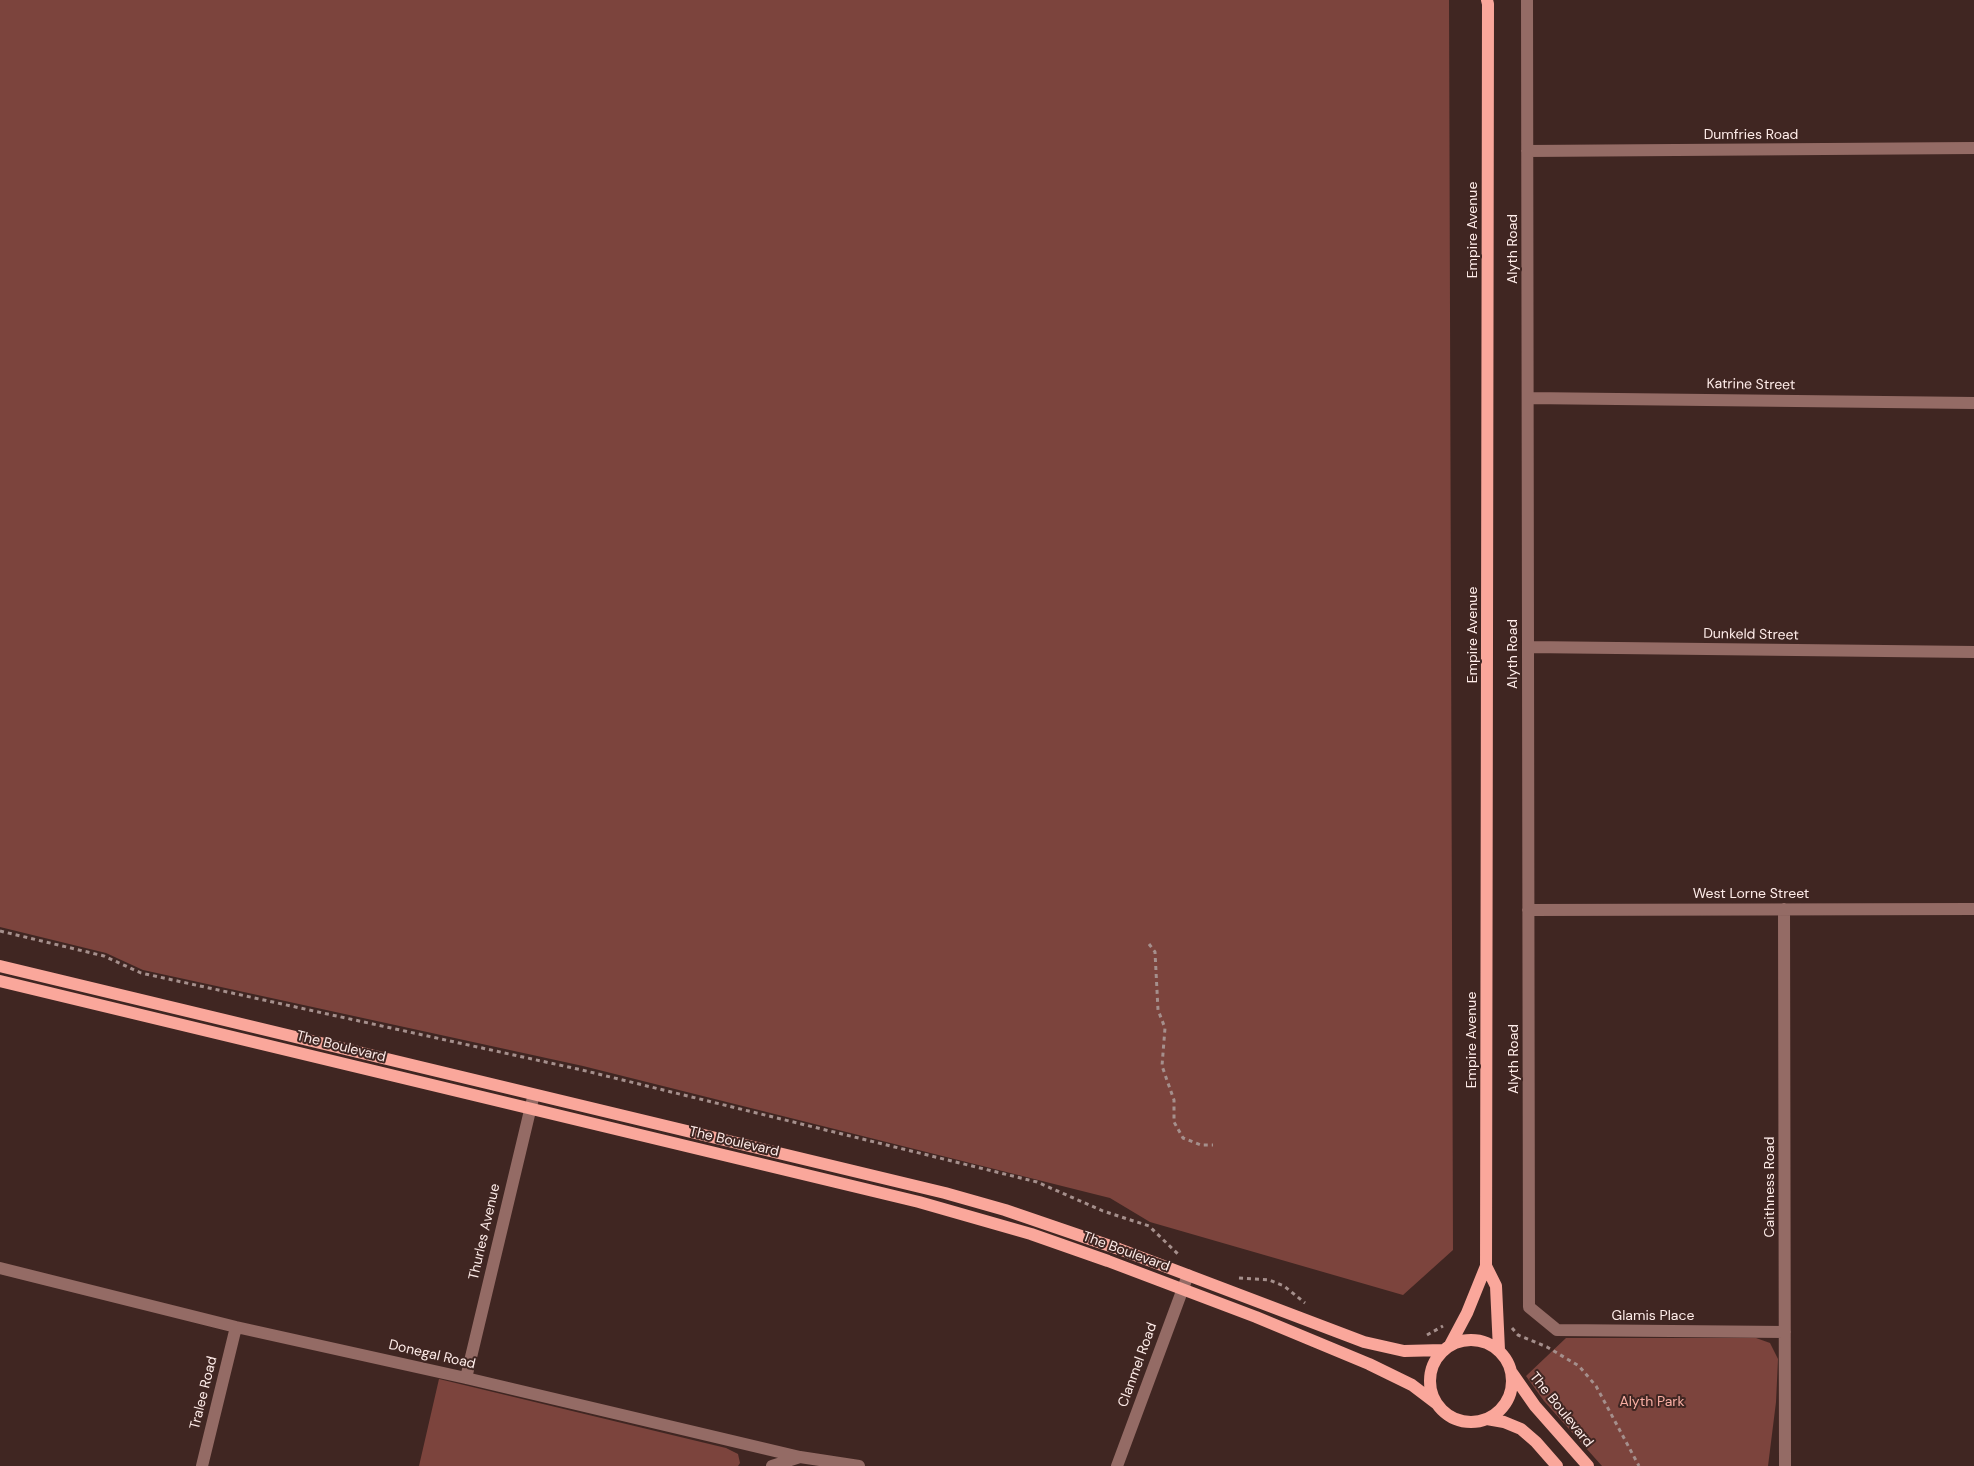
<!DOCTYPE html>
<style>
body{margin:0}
canvas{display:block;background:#402622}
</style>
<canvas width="1974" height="1466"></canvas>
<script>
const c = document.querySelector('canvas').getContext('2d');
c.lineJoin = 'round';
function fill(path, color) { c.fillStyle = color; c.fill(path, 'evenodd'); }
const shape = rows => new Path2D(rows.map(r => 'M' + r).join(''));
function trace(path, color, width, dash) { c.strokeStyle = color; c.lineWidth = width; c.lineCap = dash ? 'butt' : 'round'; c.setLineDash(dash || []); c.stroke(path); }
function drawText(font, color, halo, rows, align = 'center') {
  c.font = font + ' "DM Sans",sans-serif'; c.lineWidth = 4; c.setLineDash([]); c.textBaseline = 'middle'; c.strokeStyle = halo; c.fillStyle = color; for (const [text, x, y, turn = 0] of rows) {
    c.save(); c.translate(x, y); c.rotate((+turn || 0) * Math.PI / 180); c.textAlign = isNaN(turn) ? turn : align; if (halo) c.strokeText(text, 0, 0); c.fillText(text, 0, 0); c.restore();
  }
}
fill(shape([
 [0,0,1449,0,1453,1250,1403,1295,1150,1222,1110,1198,583,1066,143,970,106,953,0,927],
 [1566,1338,1756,1338,1770,1343,1778,1359,1776,1402,1768,1466,1602,1466,1544,1401,1526,1376],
 [439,1379,726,1448,738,1454,740,1463,738,1466,419,1466]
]), '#7c443d');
trace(shape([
 [0,931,104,956,141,973,582,1070,1037,1182,1103,1211,1149,1226,1179,1255],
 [1149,944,1155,952,1158,1010,1165,1028,1162,1066,1174,1100,1174,1122,1183,1138,1201,1145,1213,1145],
 [1239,1278,1269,1280,1284,1286,1305,1303],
 [1512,1328,1518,1335,1547,1347,1579,1366,1596,1386,1639,1466],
 [1427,1335,1443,1326]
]), '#a58f8c', 3, [4, 4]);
trace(shape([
 [1527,0,1529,1307,1557,1330,1785,1332],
 [1527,151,1974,148],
 [1528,398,1974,403],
 [1528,647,1974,652],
 [1784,909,1785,1466],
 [1528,910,1974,909],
 [0,1268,236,1327,466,1378,800,1457,859,1466],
 [466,1378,533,1098],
 [202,1466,236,1327],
 [772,1466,800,1457],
 [1117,1466,1188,1275]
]), '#946b65', 12);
trace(shape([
 [0,966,945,1193,1005,1210,1119,1249,1364,1342,1404,1351,1443,1350],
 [0,981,919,1202,1031,1234,1108,1261,1256,1317,1369,1364,1412,1385,1437,1404],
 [1486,1266,1496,1286,1499,1350],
 '1430 1381a41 41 0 1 1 82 0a41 41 0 1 1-82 0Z',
 [1450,1345,1467,1313,1486,1266,1488,4,1487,0],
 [1512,1373,1535,1406,1588,1466],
 [1487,1419,1504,1422,1521,1429,1536,1442,1557,1466]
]), '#faa79b', 12);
drawText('14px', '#feece9', '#402622', [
 ["Dumfries Road",1751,135],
 ["Empire Avenue",1473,230,-90],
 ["Alyth Road",1513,249,-90],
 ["Katrine Street",1751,385,1],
 ["Empire Avenue",1473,635,-90],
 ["Dunkeld Street",1751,635,1],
 ["Alyth Road",1513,654,-90],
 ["West Lorne Street",1751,894],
 ["Empire Avenue",1472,1040,-90],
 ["The Boulevard",341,1047,14],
 ["Alyth Road",1514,1059,-90],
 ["The Boulevard",734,1142,13],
 ["Caithness Road",1770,1187,-90],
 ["Thurles Avenue",485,1232,-77],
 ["The Boulevard",1126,1252,20],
 ["Glamis Place",1653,1316],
 ["Donegal Road",432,1355,13],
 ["Clanmel Road",1138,1365,-70],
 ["Tralee Road",204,1393,-76],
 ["The Boulevard",1561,1410,51]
]);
drawText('14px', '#f9afa4', '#402622', [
 ["Alyth Park",1652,1402]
]);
</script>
